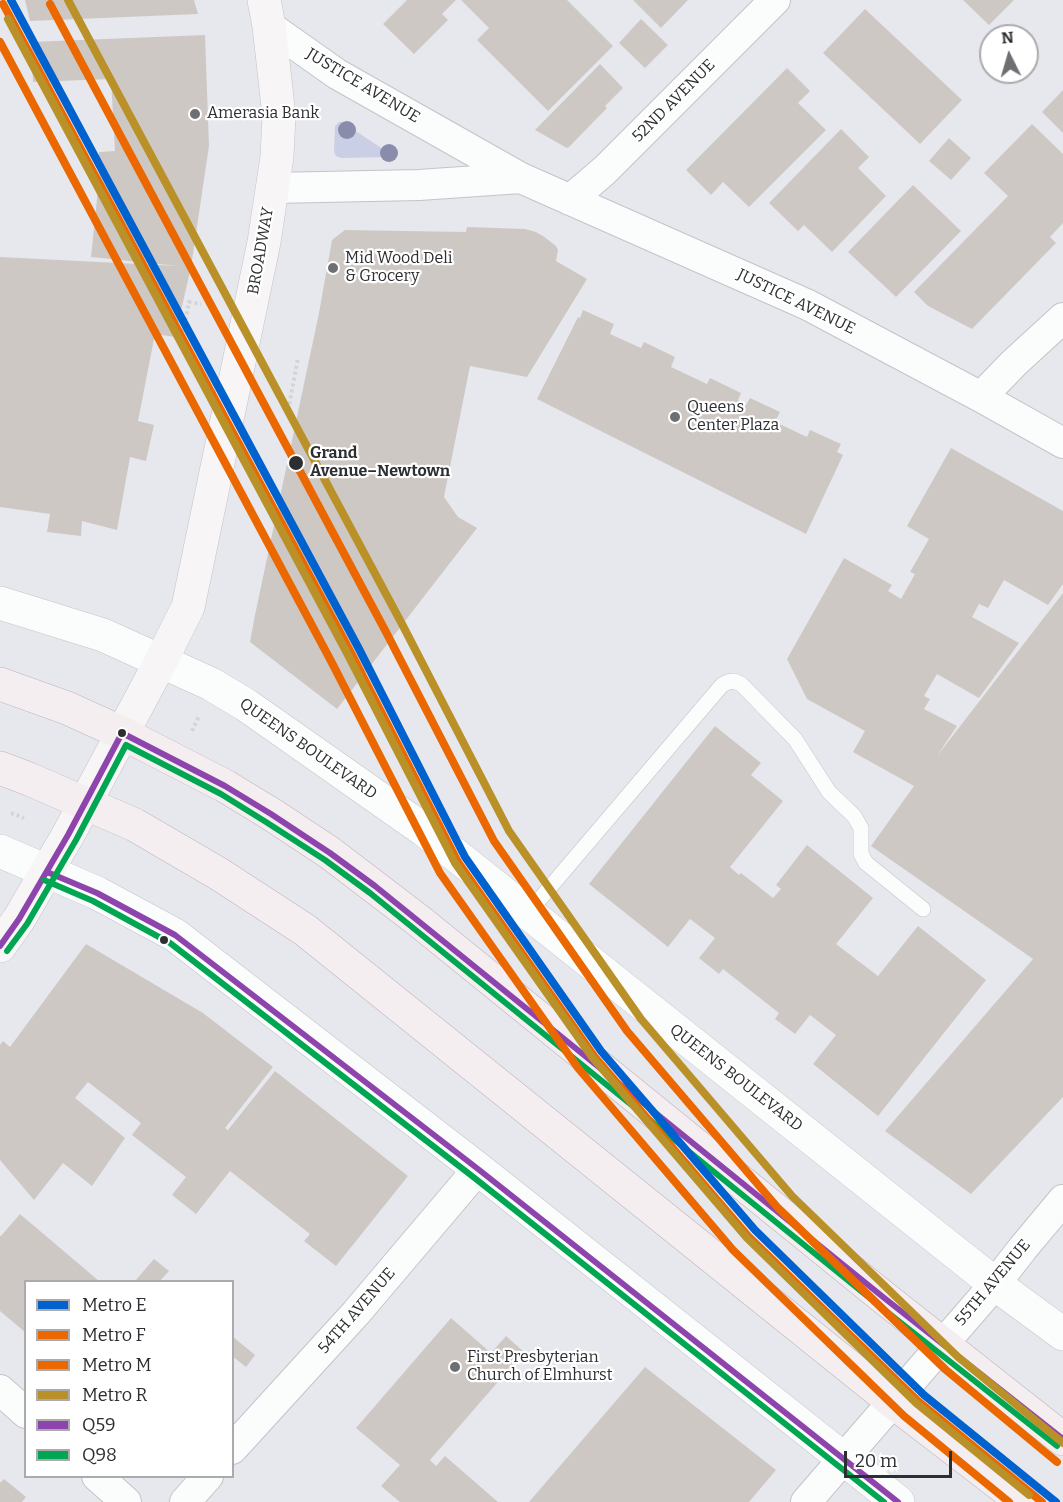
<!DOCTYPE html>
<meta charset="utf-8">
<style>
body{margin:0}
#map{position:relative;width:1063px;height:1502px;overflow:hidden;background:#e7e8ed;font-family:Bitter,serif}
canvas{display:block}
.legend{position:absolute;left:24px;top:1280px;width:210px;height:198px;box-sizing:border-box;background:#fff;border:2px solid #ababad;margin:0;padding:8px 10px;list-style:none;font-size:18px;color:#2d2e31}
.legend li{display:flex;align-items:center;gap:12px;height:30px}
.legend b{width:30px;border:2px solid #ababad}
.north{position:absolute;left:979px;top:24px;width:60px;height:60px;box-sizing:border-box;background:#fff;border:2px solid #ababad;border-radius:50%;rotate:355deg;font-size:16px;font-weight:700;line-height:24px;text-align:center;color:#2d2e31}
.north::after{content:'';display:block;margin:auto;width:21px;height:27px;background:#6e6f73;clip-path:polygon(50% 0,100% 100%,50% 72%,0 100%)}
.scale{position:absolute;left:844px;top:1451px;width:108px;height:27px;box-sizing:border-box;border:3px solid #2d2e31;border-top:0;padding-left:8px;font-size:18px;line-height:21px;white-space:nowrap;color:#2d2e31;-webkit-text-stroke:4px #fff;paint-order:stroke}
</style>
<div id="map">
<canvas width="1063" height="1502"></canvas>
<ul class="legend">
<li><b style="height:8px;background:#0062cf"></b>Metro E</li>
<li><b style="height:8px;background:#eb6800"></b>Metro F</li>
<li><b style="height:8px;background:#eb6800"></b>Metro M</li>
<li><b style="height:8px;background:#ba9129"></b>Metro R</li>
<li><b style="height:8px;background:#8e44ad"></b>Q59</li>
<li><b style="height:8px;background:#00a651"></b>Q98</li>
</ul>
<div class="north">N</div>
<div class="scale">20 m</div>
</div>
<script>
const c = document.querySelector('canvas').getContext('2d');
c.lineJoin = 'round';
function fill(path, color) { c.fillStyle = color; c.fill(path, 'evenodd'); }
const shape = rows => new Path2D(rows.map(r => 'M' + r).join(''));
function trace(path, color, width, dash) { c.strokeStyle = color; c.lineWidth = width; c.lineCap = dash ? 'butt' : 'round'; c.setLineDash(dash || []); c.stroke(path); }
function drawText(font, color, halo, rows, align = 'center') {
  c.font = font + ' Bitter,serif'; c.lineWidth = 4.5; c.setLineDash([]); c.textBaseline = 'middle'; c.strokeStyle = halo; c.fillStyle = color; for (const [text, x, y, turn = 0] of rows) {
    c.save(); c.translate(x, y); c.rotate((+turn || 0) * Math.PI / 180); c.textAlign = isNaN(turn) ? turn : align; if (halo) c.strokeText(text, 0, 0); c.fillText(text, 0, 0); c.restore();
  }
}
fill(shape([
 [339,122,342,122,395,157,341,158,336,156,334,152,335,126]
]), '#cbcfe5');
fill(shape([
 [25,0,194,0,198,14,30,21],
 [407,0,456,0,442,14,448,20,414,54,383,24],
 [461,0,567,0,613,46,548,111,477,40,489,28],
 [633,0,688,0,661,28],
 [963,0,1014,0,989,25],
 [865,9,962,100,920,144,823,53],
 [641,19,668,45,645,68,619,43],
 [205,35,209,146,191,267,175,337,155,334,138,421,154,425,146,461,130,457,117,530,82,521,81,536,47,532,50,514,0,507,0,257,178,266,91,257,99,179,99,152,115,151,111,79,33,82,31,42],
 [600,64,623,88,605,106,607,108,569,147,567,148,535,130],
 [787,68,810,91,798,103,826,130,749,207,723,182,711,195,686,170],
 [1063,90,1063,133,1042,112],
 [1032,124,1063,154,1063,223,1050,237,1056,243,972,329,928,306,914,292,1008,196,984,173],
 [841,129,869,157,858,168,886,196,832,252,804,225,798,231,769,203],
 [949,138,971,158,951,180,929,161],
 [913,185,961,231,896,297,848,252],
 [467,227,525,229,536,232,543,236,556,246,558,250,556,261,587,279,527,377,470,366,444,497,458,517,477,528,337,709,250,642,255,615,319,313,332,240,345,230,466,232],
 [583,310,614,324,610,334,641,348,644,342,675,357,671,367,707,384,710,378,741,393,738,400,746,405,750,398,780,412,775,422,807,437,810,430,841,444,837,452,843,455,806,534,537,399,578,317,580,318],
 [951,448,1063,511,1063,584,1048,605,1004,580,988,608,979,604,972,617,1019,643,979,698,937,674,924,696,930,699,924,709,957,726,937,756,1063,593,1063,1097,971,1194,885,1131,1033,959,871,846,914,786,853,752,865,731,807,699,787,659,844,558,892,585,888,591,901,599,915,574,910,572,929,539,907,526],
 [715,726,761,763,751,775,783,801,730,867,739,875,741,873,773,898,781,889,776,885,807,845,873,898,836,944,878,976,918,926,986,980,878,1116,813,1064,836,1035,810,1015,795,1034,775,1019,779,1013,723,969,719,974,699,958,715,938,690,919,668,947,589,884],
 [86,944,203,1013,273,1067,225,1128,228,1130,275,1071,408,1176,336,1266,304,1241,310,1234,230,1171,196,1214,172,1195,186,1177,132,1135,141,1123,88,1082,75,1098,125,1138,92,1186,63,1163,34,1200,0,1160,0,1045,3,1041,10,1047],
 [20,1214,99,1281,26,1281,26,1333,0,1311,0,1236,1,1236],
 [154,1259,169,1271,160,1281,135,1281],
 [451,1318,491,1353,506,1336,524,1352,430,1460,436,1466,445,1456,498,1502,400,1502,381,1486,400,1465,356,1428],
 [232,1336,255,1355,246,1367,232,1356],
 [645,1367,776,1470,749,1502,529,1502],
 [4,1479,26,1497,22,1502,0,1502,0,1483]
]), '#cec8c5');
const service = shape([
 [528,913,722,685,728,682,734,681,741,684,795,739,829,792,854,816,861,828,861,854,866,863,923,909]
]);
const minor = shape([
 [269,26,337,74,521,178,808,305,981,397,1063,443],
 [272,188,419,185,521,178],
 [570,200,605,170,775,0],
 [981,397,1014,363,1063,318],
 [0,1390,26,1413],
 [232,1449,356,1313,478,1169],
 [97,1476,126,1502],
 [185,1502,208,1476],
 [806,1502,995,1284,1023,1248,1063,1200]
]);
const tertiary = shape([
 [0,603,103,635,211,684,246,705,424,830,995,1284,1063,1334],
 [0,851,97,893,175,935,478,1169,898,1502]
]);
const secondary = shape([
 [0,946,19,919,68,835,161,661,188,607,264,242,277,157,279,116,269,26,264,0]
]);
const primary = shape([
 [0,684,67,708,122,733,225,786,271,814,330,853,419,921,883,1297,1063,1439],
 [0,768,29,779,135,825,219,874,305,930,893,1402,1023,1502]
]);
trace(service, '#c3c4c8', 16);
trace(minor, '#c3c4c8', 32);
trace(tertiary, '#c3c4c8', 34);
trace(secondary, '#c3c4c8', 34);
trace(primary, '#bfb4b9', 34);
trace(shape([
 [183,332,189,302,201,304],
 [285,405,289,406,298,358],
 [192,731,199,716],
 [11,813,24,818]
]), '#d3d4d5', 4, [3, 3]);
trace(service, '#fbfcfc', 15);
trace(minor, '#fbfcfc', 30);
trace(tertiary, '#fbfcfc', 33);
trace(secondary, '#f7f5f6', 33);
trace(primary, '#f4eef0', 33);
trace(shape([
 [47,872,97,893,175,935,478,1169,898,1502],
 [0,946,19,919,68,835,122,733,225,786,271,814,330,853,375,886,883,1297,1063,1439]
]), '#8e44ad', 6);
trace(shape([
 [44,880,93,901,170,943,472,1176,884,1502],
 [7,951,27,924,76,840,126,745,221,794,266,822,325,860,370,893,877,1304,1057,1446]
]), '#00a651', 6);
trace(shape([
 [11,0,358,647,465,857,601,1051,755,1230,924,1395,1056,1502]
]), '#0062cf', 8);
trace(shape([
 [3,4,350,651,458,862,594,1056,748,1236,918,1401,1042,1502]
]), '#eb6800', 8);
trace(shape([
 [50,4,386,632,494,841,627,1031,778,1208,946,1370,1057,1462],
 [0,42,331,661,440,873,578,1068,733,1250,904,1416,1009,1502]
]), '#eb6800', 8);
trace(shape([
 [68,0,402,624,509,831,641,1019,792,1196,958,1357,1063,1443],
 [8,19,347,653,455,863,592,1057,747,1238,916,1403,1029,1495]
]), '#ba9129', 8);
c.fillStyle = '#898dab';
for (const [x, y] of [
 [347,130],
 [389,153]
]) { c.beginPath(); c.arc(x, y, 9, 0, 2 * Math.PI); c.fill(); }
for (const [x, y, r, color] of [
 [195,114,6,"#6e6f73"],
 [333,268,6,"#6e6f73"],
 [675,417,6,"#6e6f73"],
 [296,463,8,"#2d2e31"],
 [122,733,5,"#2d2e31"],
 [164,940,5,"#2d2e31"],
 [455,1367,6,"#6e6f73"]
]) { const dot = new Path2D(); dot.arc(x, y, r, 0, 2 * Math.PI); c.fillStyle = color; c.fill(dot); trace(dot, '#fff', 2); }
drawText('16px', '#2d2e31', '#fff', [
 ["JUSTICE AVENUE",363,86,31],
 ["52ND AVENUE",674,101,-45],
 ["BROADWAY",261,251,-80],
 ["JUSTICE AVENUE",796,302,26],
 ["QUEENS BOULEVARD",308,749,35],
 ["QUEENS BOULEVARD",736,1078,38],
 ["55TH AVENUE",993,1283,-50],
 ["54TH AVENUE",357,1311,-49]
]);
drawText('16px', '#2d2e31', '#fff', [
 ["Amerasia Bank",207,114],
 ["Mid Wood Deli",345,259],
 ["& Grocery",345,277],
 ["Queens",687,408],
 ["Center Plaza",687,426],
 ["First Presbyterian",467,1358],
 ["Church of Elmhurst",467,1376]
], 'left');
drawText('bold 16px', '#2d2e31', '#fff', [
 ["Grand",310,454],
 ["Avenue–Newtown",310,472]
], 'left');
</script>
